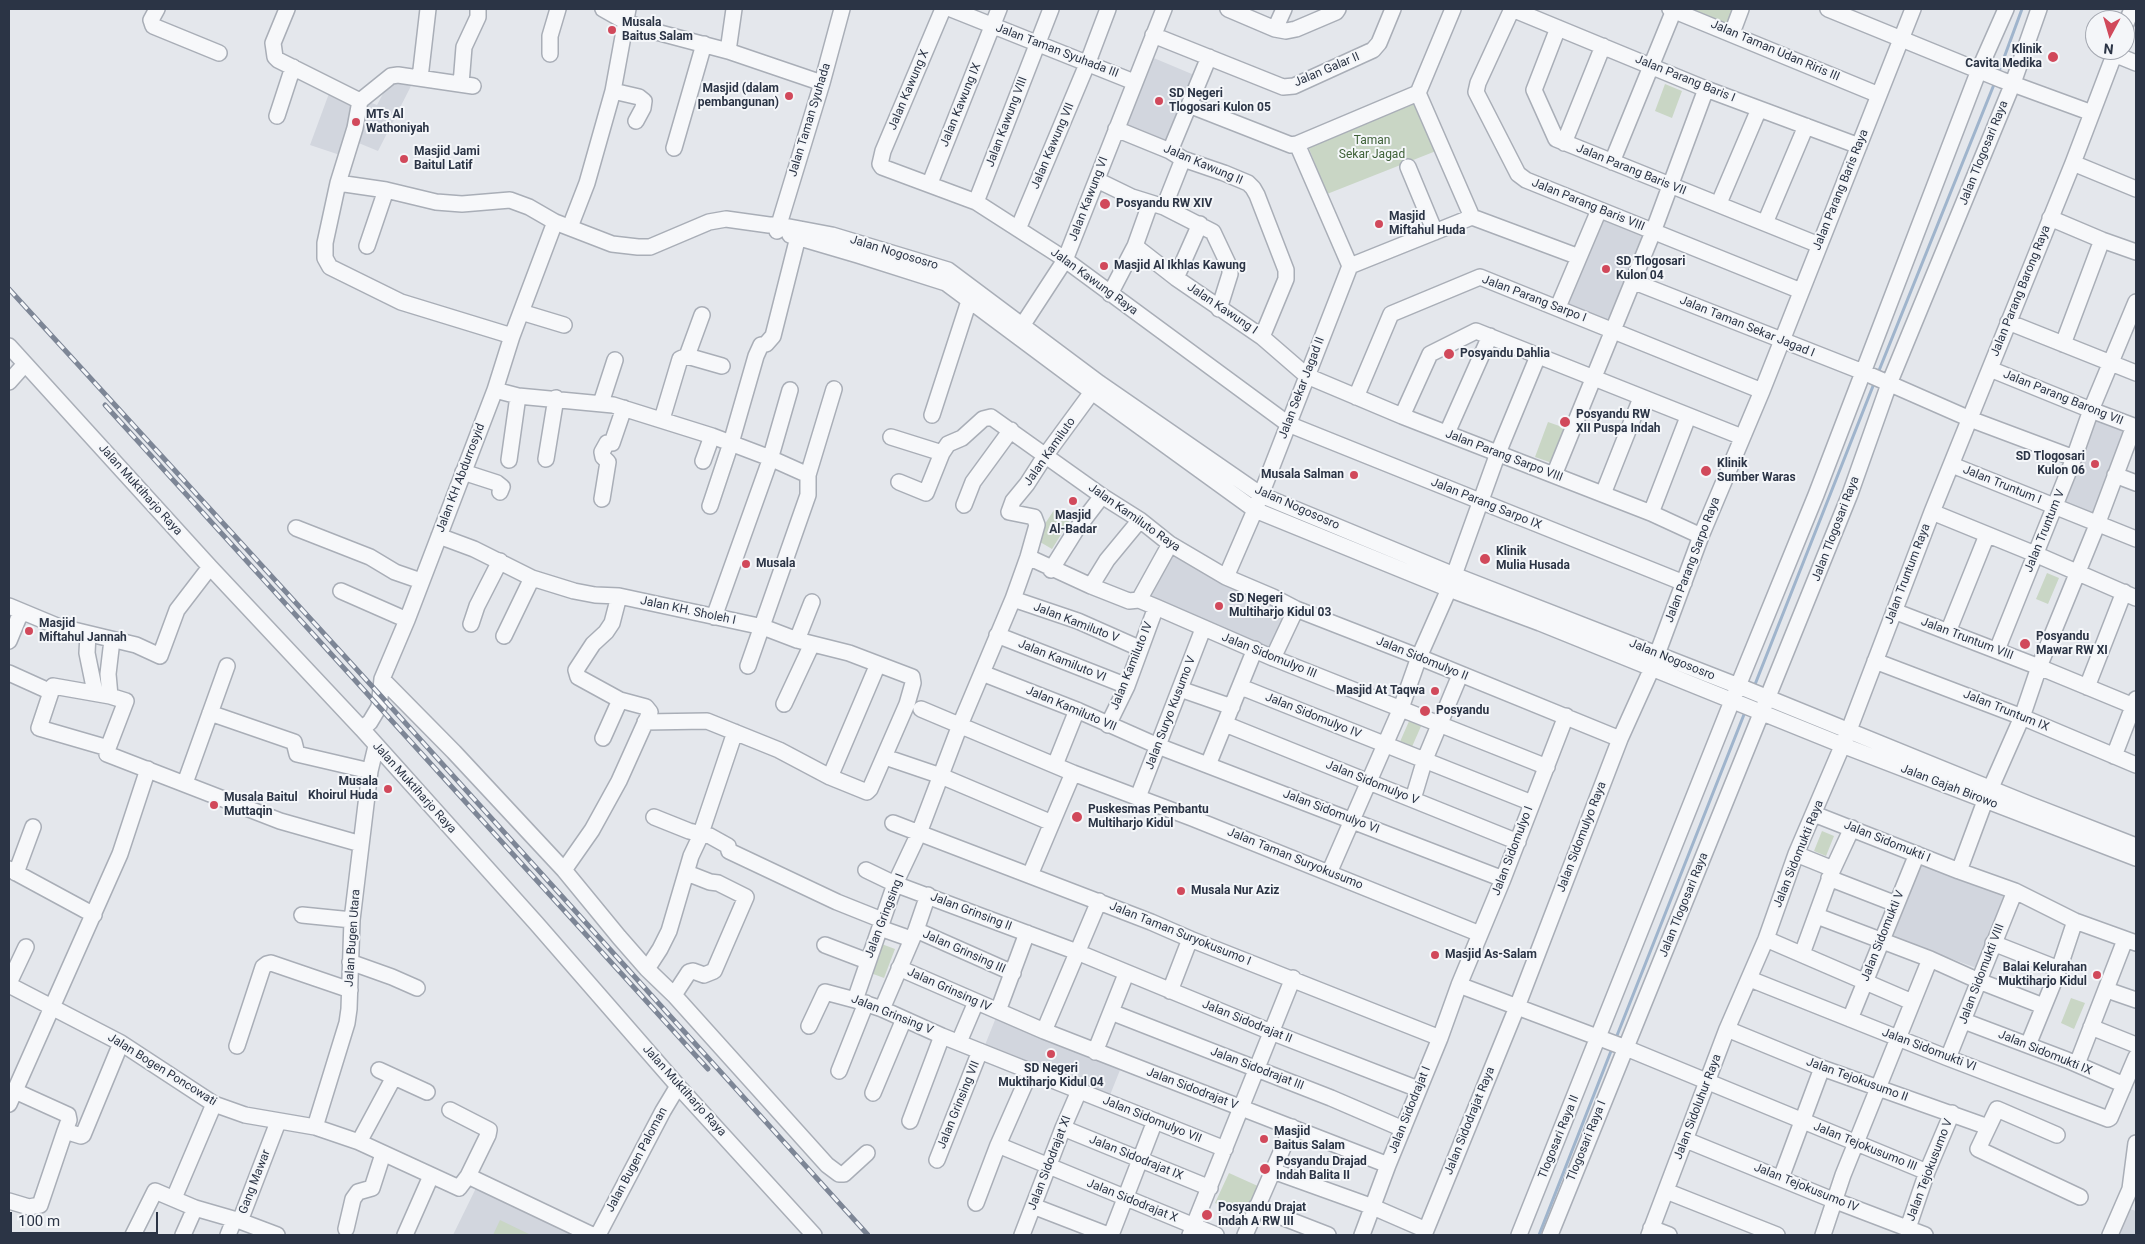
<!DOCTYPE html>
<style>
body{margin:0}
#map{position:relative;width:2145px;height:1244px;overflow:hidden;background:#e4e7ec;font-family:Roboto,sans-serif}
canvas{display:block}
.frame{position:absolute;inset:0;border:10px solid #2b3445;pointer-events:none}
.north{position:absolute;left:2085px;top:10px;width:50px;height:50px;box-sizing:border-box;background:#f4f6f9;border:1px solid #a4a8b1;border-radius:50%;rotate:186deg;font-size:14px;font-weight:700;line-height:20px;text-align:center;color:#2b3445}
.north::after{content:'';display:block;margin:auto;width:18px;height:22px;background:#d1495b;clip-path:polygon(50% 0,100% 100%,50% 72%,0 100%)}
.scale{position:absolute;left:10px;top:1212px;width:148px;height:22px;box-sizing:border-box;border:2px solid #2b3445;border-top:0;padding-left:6px;font-size:15px;line-height:18px;white-space:nowrap;color:#2b3445;-webkit-text-stroke:4px #f4f6f9;paint-order:stroke}
</style>
<div id="map">
<canvas width="2145" height="1244"></canvas>
<div class="frame"></div>
<div class="north">N</div>
<div class="scale">100 m</div>
</div>
<script>
const c = document.querySelector('canvas').getContext('2d');
c.lineJoin = 'round';
function fill(path, color) { c.fillStyle = color; c.fill(path, 'evenodd'); }
const shape = rows => new Path2D(rows.map(r => 'M' + r).join(''));
function trace(path, color, width, dash) { c.strokeStyle = color; c.lineWidth = width; c.lineCap = dash ? 'butt' : 'round'; c.setLineDash(dash || []); c.stroke(path); }
function drawText(font, color, halo, rows, align = 'center') {
  c.font = font + ' Roboto,sans-serif'; c.lineWidth = 4; c.setLineDash([]); c.textBaseline = 'middle'; c.strokeStyle = halo; c.fillStyle = color; for (const [text, x, y, turn = 0] of rows) {
    c.save(); c.translate(x, y); c.rotate((+turn || 0) * Math.PI / 180); c.textAlign = isNaN(turn) ? turn : align; if (halo) c.strokeText(text, 0, 0); c.fillText(text, 0, 0); c.restore();
  }
}
fill(shape([
 [1149,56,1199,77,1168,147,1119,126],
 [392,77,411,86,378,151,349,139,343,156,310,145,331,88,377,105],
 [1599,214,1649,233,1613,324,1564,305],
 [2094,415,2129,428,2094,520,2059,505],
 [1172,549,1292,613,1272,652,1144,600],
 [1922,862,2007,896,1979,969,1893,937],
 [997,1015,1122,1065,1110,1095,985,1045],
 [476,1188,574,1235,453,1235],
 [2127,1208,2136,1211,2136,1235,2116,1235]
]), '#d2d6de');
fill(shape([
 [1683,9,1733,9,1726,26],
 [1665,84,1682,91,1672,118,1655,111],
 [1417,103,1436,151,1327,194,1308,146],
 [1548,422,1568,429,1555,464,1535,457],
 [1054,510,1070,520,1052,549,1035,539],
 [2047,573,2059,578,2048,604,2036,599],
 [1410,719,1422,724,1411,749,1399,744],
 [1822,831,1834,836,1826,856,1814,851],
 [879,943,895,949,884,978,868,972],
 [2071,998,2085,1003,2074,1029,2061,1023],
 [1229,1173,1260,1187,1247,1217,1215,1203],
 [500,1220,531,1235,493,1235]
]), '#c9d6c5');
trace(shape([
 [1998,74,2022,9],
 [1878,373,1995,82],
 [1754,687,1875,381],
 [1616,1038,1745,712],
 [1539,1235,1613,1046]
]), '#9fb4cc', 3);
const minor = shape([
 [157,9,151,20,153,26,219,53],
 [287,9,273,43,275,57,278,60,360,101,355,128,338,183,325,243,325,258,330,267,401,302,512,336],
 [603,9,626,22,645,29,728,51,822,83],
 [943,9,883,151,880,164,882,167,976,202,1060,256,1288,424,1684,583],
 [951,9,1134,82],
 [1228,9,1275,29,1286,31,1296,29,1336,12,1338,9],
 [1512,9,1478,83,1476,92,1518,174,1526,180,1801,291],
 [1512,9,1706,89,1859,146],
 [1670,9,1879,95],
 [1828,9,2002,80,2092,113],
 [2125,26,2132,9],
 [1558,28,1534,90,1556,139,1819,245],
 [1275,29,1284,9],
 [1732,33,1741,9],
 [1153,35,1283,87,1294,86,1373,50,1379,43,1393,9],
 [728,51,734,9],
 [550,54,550,36,558,9],
 [2114,54,2136,63],
 [420,78,428,9],
 [461,84,464,47,478,17,478,9],
 [613,91,639,97,644,101,643,108,636,121],
 [1418,93,1472,217,1350,266,1297,144,1418,93],
 [1418,93,1453,9],
 [360,101,391,76,398,75,473,86],
 [1189,105,1291,145,1297,144],
 [277,116,293,67],
 [1116,129,1170,151,1183,159,1224,173,1248,183,1253,188,1257,195,1286,270,1286,279,1262,337],
 [1564,143,1603,46],
 [674,148,704,44],
 [1170,151,1209,57],
 [1612,162,1674,10],
 [2073,163,2136,189],
 [1408,167,1435,232],
 [1097,180,1132,197,1164,207,1213,232,1230,268,1230,274,1219,309],
 [338,183,386,190,436,202,462,204,510,200,529,207,555,222,612,244,638,247,650,247,709,222,726,219,769,225,779,225,832,235,948,270,1099,383,1261,495,1454,575,1746,689,2031,805,2136,846],
 [930,183,999,9],
 [976,202,1051,9],
 [1719,203,1759,109],
 [1164,207,1183,159],
 [1472,217,1579,257],
 [2050,218,2102,240,2136,252],
 [1765,223,1806,126],
 [570,227,587,183,613,91,628,9],
 [1018,229,1088,62,1108,9],
 [777,231,822,83,842,9],
 [790,235,858,255,946,283,1099,397,1255,510,1449,589,1540,623,1842,745,2136,858],
 [367,246,386,190],
 [1135,246,1176,278,1262,337,1307,376,1402,416,1651,513,1701,536],
 [1176,278,1200,224],
 [1632,281,1863,372,1970,419,2074,458],
 [1110,294,1135,246,1150,204],
 [1558,307,1599,210],
 [521,312,564,325],
 [2008,322,2136,373],
 [1018,332,1065,260,1164,9],
 [2063,344,2102,240],
 [9,346,210,567,362,729,536,923,678,1086,814,1235],
 [687,356,702,315],
 [1990,369,2091,410,2136,427],
 [9,382,25,364],
 [495,390,518,396,613,405,712,436,770,458,808,475],
 [1356,397,1391,314,1480,277,1762,391],
 [601,403,615,360],
 [932,415,969,301],
 [1402,416,1430,354,1476,331,1742,437],
 [662,419,680,359,687,356,722,366],
 [1447,433,1490,336],
 [891,437,942,453],
 [546,459,556,398],
 [509,460,518,396],
 [703,461,712,436],
 [1952,465,2136,539],
 [463,472,497,483,502,487,500,492],
 [1554,475,1653,232,1706,89],
 [2115,475,2136,483],
 [899,482,926,493,942,453,948,444,962,438,983,419,991,417,1102,496,1140,520,1170,544,1226,577,1273,597,1296,609,1419,657,1620,739],
 [1603,494,1641,398],
 [602,499,608,462,603,457,602,452,607,443,612,443,624,408],
 [964,505,973,482,1011,430],
 [710,506,731,443,756,356,761,345,766,344,773,336,800,229],
 [1932,512,2035,554,2136,598],
 [1651,513,1688,417],
 [296,528,370,557,395,572,421,581],
 [439,536,474,549,532,578,574,591,595,595,619,596,763,627,797,640,849,653,912,677,913,683,907,704,870,789,867,792,830,777,779,750,707,721,645,722],
 [1028,557,1091,586,1129,601,1139,600,1156,607,1273,658,1547,767],
 [1051,570,1076,530,1102,496],
 [1226,577,1255,510,1350,266],
 [1091,586,1107,560,1140,520],
 [341,591,407,620],
 [1013,599,1078,621,1139,648],
 [1139,600,1170,544],
 [9,606,57,626,136,645,160,656,177,610,210,567],
 [1894,611,2039,667,2136,707],
 [714,617,769,463,790,390],
 [471,624,477,606,500,561],
 [1948,632,1987,535],
 [88,634,87,653,95,692],
 [997,635,1127,686],
 [504,636,532,578],
 [797,640,812,602],
 [9,641,21,612],
 [1997,650,2074,458,2091,410,2136,302],
 [1273,658,1296,609],
 [1875,661,2022,717,2136,765],
 [748,666,808,495,808,475,834,389],
 [9,673,51,692],
 [982,673,1079,711,1158,746,1503,879],
 [382,679,454,752,564,870,619,937,647,969,674,995,827,1165,839,1174,844,1174,867,1153],
 [1241,687,1532,803],
 [2087,687,2124,592],
 [1180,689,1232,707],
 [110,696,53,686,39,728,108,748,126,701,110,696,108,674,112,640],
 [784,704,812,644],
 [921,709,1073,773,1192,818,1480,934],
 [210,713,294,742,297,754,370,771],
 [1225,724,1518,842],
 [1108,725,1127,686,1156,607],
 [362,729,370,722,379,707,382,679,407,620,495,390,512,336,555,222],
 [603,738,620,700],
 [108,748,107,754,280,821,361,844],
 [2114,756,2136,699],
 [885,757,941,776,1052,823],
 [1055,765,1077,710],
 [1208,765,1255,649],
 [830,777,878,664],
 [185,783,227,666],
 [1138,797,1203,629],
 [1413,799,1425,759,1460,675],
 [1814,814,1959,871,2015,891,2075,921,2136,943],
 [654,817,689,831,710,836,728,846,729,851,837,902,882,920],
 [893,823,1151,922,1190,939,1440,1038],
 [1796,854,1833,869],
 [9,869,94,915],
 [564,870,592,830,619,781,650,712,646,707,620,700,578,677,576,670,593,644,606,632,612,623,619,596],
 [866,870,895,884,1077,952,1271,1032,1418,1089],
 [1959,871,1985,801,2022,717,2039,667,2095,530,2134,426],
 [16,873,33,827],
 [1329,873,1401,708,1419,657,1449,589,1498,453,1538,356],
 [1030,875,1073,773],
 [1829,878,1896,904],
 [302,915,352,920],
 [1817,916,1930,959,1979,981,2043,1006],
 [880,928,911,939],
 [916,930,1013,973],
 [1766,939,1912,1002],
 [1993,943,2059,969],
 [825,945,867,961],
 [1802,954,1833,869,1852,828],
 [350,962,392,977,417,988],
 [899,968,1044,1031,1388,1165],
 [647,969,660,949,669,931,691,856,699,839,735,732],
 [1750,979,1948,1058,2108,1119,2110,1118,2136,1057],
 [9,983,26,947],
 [9,985,121,1043,214,1104,245,1115,315,1127,359,1142,459,1188,468,1176,488,1135,489,1130,450,1110],
 [1459,985,1626,1048,1927,1172],
 [2107,990,2136,1000],
 [1170,991,1190,939],
 [674,995,689,972,693,971,704,975,714,971,746,897,718,883,710,882,687,873],
 [855,1000,895,884,919,833,960,725,1013,599,1028,557,1037,525,1034,517,1009,512,1013,501,1027,484,1045,456,1092,392],
 [882,1009,916,930,928,895],
 [998,1011,1027,933],
 [1111,1012,1331,1098,1403,1129],
 [1850,1019,1917,854],
 [1964,1021,2067,1060,2122,1084,2123,1088],
 [809,1026,825,992,855,1000,882,1009,942,1036,1225,1149],
 [2091,1027,2136,1045],
 [1727,1029,1822,1068,1988,1127],
 [1044,1031,1099,901],
 [959,1042,976,1002],
 [2028,1045,2059,969,2075,921],
 [237,1046,263,967,267,964,271,963,350,990],
 [1095,1052,1126,974],
 [1948,1058,2015,891],
 [2077,1064,2125,940],
 [379,1070,427,1092],
 [839,1071,866,1003],
 [15,1091,68,1115,69,1120,65,1131],
 [873,1093,904,1019],
 [9,1104,120,854,148,769],
 [910,1121,942,1036],
 [315,1127,347,1023,349,1009,352,920,370,771,376,746],
 [1063,1128,1210,1188],
 [2057,1135,1997,1109,1978,1149,2080,1197],
 [1686,1140,1828,1198,1925,1235],
 [359,1142,394,1077],
 [998,1145,1216,1235],
 [937,1160,980,1051],
 [1273,1171,1373,1207,1426,1230],
 [468,1176,592,1235],
 [1781,1178,1822,1068],
 [1666,1191,1777,1235],
 [174,1198,214,1104],
 [9,1201,29,1207,40,1205,65,1131,81,1136,83,1135,121,1043],
 [976,1203,998,1145,1031,1070],
 [1033,1206,1108,1235],
 [1256,1207,1328,1235],
 [240,1221,277,1235],
 [1651,1228,1669,1235],
 [1908,1228,1927,1172,1952,1113],
 [346,1229,353,1199,358,1192,372,1188,383,1154],
 [133,1235,155,1191,195,1208,240,1221,278,1122],
 [183,1235,195,1208],
 [228,1235,234,1220],
 [405,1235,431,1176],
 [598,1235,663,1111,678,1086],
 [1022,1235,1063,1128,1079,1091],
 [1111,1235,1155,1121],
 [1190,1235,1293,978],
 [1245,1235,1292,1127],
 [1362,1235,1388,1165,1440,1038,1459,985,1503,879,1566,716],
 [1424,1235,1517,1007,1620,739,1652,668,1701,536,1762,391,1913,9],
 [1519,1235,1738,686,1816,495,1979,70,2006,9],
 [1550,1235,1850,494,1889,384,2013,83,2039,9],
 [1649,1235,1727,1029,1766,939,1796,854,1849,730,1932,512,2073,163,2116,50],
 [1823,1235,1843,1175,1930,959],
 [2110,1235,2130,1189,2136,1143]
]);
trace(minor, '#a9aeb7', 18);
trace(minor, '#f7f8fa', 15);
const rail = shape([
 [9,289,381,696,868,1235],
 [105,405,708,1069]
]);
trace(rail, '#7d8696', 5);
trace(rail, '#f4f6f9', 3, [9]);
for (const [x, y, r, color] of [
 [612,30,5,"#d1495b"],
 [2053,57,6,"#d1495b"],
 [789,96,5,"#d1495b"],
 [1159,101,5,"#d1495b"],
 [356,122,5,"#d1495b"],
 [404,159,5,"#d1495b"],
 [1105,204,6,"#d1495b"],
 [1379,224,5,"#d1495b"],
 [1104,266,5,"#d1495b"],
 [1606,269,5,"#d1495b"],
 [1449,354,6,"#d1495b"],
 [1565,422,6,"#d1495b"],
 [2095,464,5,"#d1495b"],
 [1706,471,6,"#d1495b"],
 [1354,475,5,"#d1495b"],
 [1073,501,5,"#d1495b"],
 [1485,559,6,"#d1495b"],
 [746,564,5,"#d1495b"],
 [1219,606,5,"#d1495b"],
 [29,631,5,"#d1495b"],
 [2025,644,6,"#d1495b"],
 [1435,691,5,"#d1495b"],
 [1425,711,6,"#d1495b"],
 [388,789,5,"#d1495b"],
 [214,805,5,"#d1495b"],
 [1077,817,6,"#d1495b"],
 [1181,891,5,"#d1495b"],
 [1435,955,5,"#d1495b"],
 [2097,975,5,"#d1495b"],
 [1051,1054,5,"#d1495b"],
 [1264,1139,5,"#d1495b"],
 [1265,1169,6,"#d1495b"],
 [1207,1215,6,"#d1495b"]
]) { const dot = new Path2D(); dot.arc(x, y, r, 0, 2 * Math.PI); c.fillStyle = color; c.fill(dot); trace(dot, '#f4f6f9', 2); }
drawText('bold 12px', '#2b3445', '#f4f6f9', [
 ["Musala",622,23],
 ["Baitus Salam",622,37],
 ["Klinik",2042,50,"right"],
 ["Cavita Medika",2042,64,"right"],
 ["Masjid (dalam",779,89,"right"],
 ["pembangunan)",779,103,"right"],
 ["SD Negeri",1169,94],
 ["Tlogosari Kulon 05",1169,108],
 ["MTs Al",366,115],
 ["Wathoniyah",366,129],
 ["Masjid Jami",414,152],
 ["Baitul Latif",414,166],
 ["Posyandu RW XIV",1116,204],
 ["Masjid",1389,217],
 ["Miftahul Huda",1389,231],
 ["SD Tlogosari",1616,262],
 ["Kulon 04",1616,276],
 ["Masjid Al Ikhlas Kawung",1114,266],
 ["Posyandu Dahlia",1460,354],
 ["Posyandu RW",1576,415],
 ["XII Puspa Indah",1576,429],
 ["SD Tlogosari",2085,457,"right"],
 ["Kulon 06",2085,471,"right"],
 ["Klinik",1717,464],
 ["Sumber Waras",1717,478],
 ["Musala Salman",1344,475,"right"],
 ["Masjid",1073,516,"center"],
 ["Al-Badar",1073,530,"center"],
 ["Klinik",1496,552],
 ["Mulia Husada",1496,566],
 ["Musala",756,564],
 ["SD Negeri",1229,599],
 ["Multiharjo Kidul 03",1229,613],
 ["Masjid",39,624],
 ["Miftahul Jannah",39,638],
 ["Posyandu",2036,637],
 ["Mawar RW XI",2036,651],
 ["Masjid At Taqwa",1425,691,"right"],
 ["Posyandu",1436,711],
 ["Musala",378,782,"right"],
 ["Khoirul Huda",378,796,"right"],
 ["Musala Baitul",224,798],
 ["Muttaqin",224,812],
 ["Puskesmas Pembantu",1088,810],
 ["Multiharjo Kidul",1088,824],
 ["Musala Nur Aziz",1191,891],
 ["Masjid As-Salam",1445,955],
 ["Balai Kelurahan",2087,968,"right"],
 ["Muktiharjo Kidul",2087,982,"right"],
 ["SD Negeri",1051,1069,"center"],
 ["Muktiharjo Kidul 04",1051,1083,"center"],
 ["Masjid",1274,1132],
 ["Baitus Salam",1274,1146],
 ["Posyandu Drajad",1276,1162],
 ["Indah Balita II",1276,1176],
 ["Posyandu Drajat",1218,1208],
 ["Indah A RW III",1218,1222]
], 'left');
drawText('12px', '#2b3445', '#f4f6f9', [
 ["Jalan Taman Syuhada III",1057,51,21],
 ["Jalan Taman Udan Riris III",1775,51,23],
 ["Jalan Galar II",1327,70,-23],
 ["Jalan Parang Baris I",1685,79,22],
 ["Jalan Kawung X",909,90,-67],
 ["Jalan Kawung IX",961,105,-68],
 ["Jalan Taman Syuhada",810,120,-73],
 ["Jalan Kawung VIII",1007,122,-69],
 ["Jalan Kawung VII",1053,146,-67],
 ["Jalan Tlogosari Raya",1984,153,-68],
 ["Jalan Kawung II",1203,165,23],
 ["Jalan Parang Baris VII",1631,170,22],
 ["Jalan Parang Baris Raya",1841,190,-68],
 ["Jalan Kawung VI",1089,199,-69],
 ["Jalan Parang Baris VIII",1588,205,22],
 ["Jalan Nogososro",894,253,17],
 ["Jalan Kawung Raya",1094,282,36],
 ["Jalan Parang Barong Raya",2021,291,-68],
 ["Jalan Parang Sarpo I",1534,299,21],
 ["Jalan Kawung I",1222,309,34],
 ["Jalan Taman Sekar Jagad I",1747,327,22],
 ["Jalan Sekar Jagad II",1302,388,-69],
 ["Jalan Parang Barong VII",2063,398,22],
 ["Jalan Kamiluto",1050,452,-55],
 ["Jalan Parang Sarpo VIII",1504,456,21],
 ["Jalan KH Abdurrosyid",461,478,-69],
 ["Jalan Truntum I",2002,485,22],
 ["Jalan Muktiharjo Raya",140,490,48],
 ["Jalan Parang Sarpo IX",1486,504,22],
 ["Jalan Nogososro",1297,508,24],
 ["Jalan Kamiluto Raya",1134,518,35],
 ["Jalan Tlogosari Raya",1836,529,-69],
 ["Jalan Truntum V",2045,531,-68],
 ["Jalan Parang Sarpo Raya",1693,560,-69],
 ["Jalan Truntum Raya",1908,574,-69],
 ["Jalan KH. Sholeh I",688,611,12],
 ["Jalan Kamiluto V",1076,623,21],
 ["Jalan Truntum VIII",1967,639,21],
 ["Jalan Sidomulyo III",1269,656,22],
 ["Jalan Sidomulyo II",1422,659,22],
 ["Jalan Nogososro",1672,660,22],
 ["Jalan Kamiluto VI",1062,661,22],
 ["Jalan Kamiluto IV",1132,666,-68],
 ["Jalan Kamiluto VII",1071,709,23],
 ["Jalan Truntum IX",2006,711,22],
 ["Jalan Suryo Kusumo V",1171,713,-69],
 ["Jalan Sidomulyo IV",1313,716,22],
 ["Jalan Sidomulyo V",1372,783,22],
 ["Jalan Gajah Birowo",1949,787,21],
 ["Jalan Muktiharjo Raya",414,788,48],
 ["Jalan Sidomulyo VI",1331,812,21],
 ["Jalan Sidomulyo Raya",1582,837,-69],
 ["Jalan Sidomukti I",1887,842,22],
 ["Jalan Sidomulyo I",1513,851,-69],
 ["Jalan Sidomukti Raya",1799,854,-68],
 ["Jalan Taman Suryokusumo",1295,859,22],
 ["Jalan Tlogosari Raya",1684,905,-68],
 ["Jalan Grinsing II",971,912,21],
 ["Jalan Gringsing I",885,916,-69],
 ["Jalan Taman Suryokusumo I",1180,934,22],
 ["Jalan Sidomukti V",1883,936,-68],
 ["Jalan Bugen Utara",353,938,-86],
 ["Jalan Grinsing III",964,952,24],
 ["Jalan Sidomukti VIII",1982,974,-69],
 ["Jalan Grinsing IV",949,990,24],
 ["Jalan Grinsing V",892,1015,22],
 ["Jalan Sidodrajat II",1247,1022,22],
 ["Jalan Sidomukti VI",1929,1050,21],
 ["Jalan Sidomukti IX",2045,1053,22],
 ["Jalan Sidodrajat III",1257,1069,21],
 ["Jalan Bogen Poncowati",162,1070,32],
 ["Jalan Tejokusumo II",1857,1080,20],
 ["Jalan Sidodrajat V",1192,1089,21],
 ["Jalan Muktiharjo Raya",684,1091,48],
 ["Jalan Grinsing VII",959,1105,-68],
 ["Jalan Sidoluhur Raya",1698,1107,-69],
 ["Jalan Sidodrajat I",1410,1110,-68],
 ["Jalan Sidomulyo VII",1152,1120,22],
 ["Jalan Sidodrajat Raya",1470,1121,-68],
 ["Tlogosari Raya II",1559,1137,-68],
 ["Tlogosari Raya I",1587,1141,-68],
 ["Jalan Tejokusumo III",1865,1147,22],
 ["Jalan Sidodrajat IX",1136,1158,22],
 ["Jalan Bugen Paloman",637,1160,-62],
 ["Jalan Sidodrajat XI",1050,1163,-69],
 ["Jalan Tejokusumo V",1930,1170,-69],
 ["Gang Mawar",255,1182,-69],
 ["Jalan Tejokusumo IV",1806,1188,22],
 ["Jalan Sidodrajat X",1132,1201,22]
]);
drawText('12px', '#3f6138', '#f4f6f9', [
 ["Taman",1372,141],
 ["Sekar Jagad",1372,155]
]);
</script>
